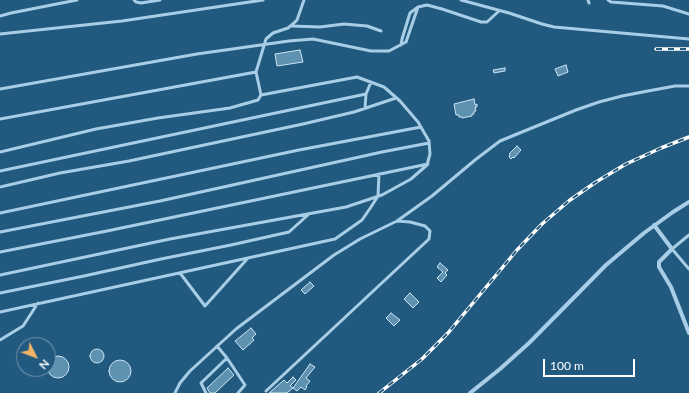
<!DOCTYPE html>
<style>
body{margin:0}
#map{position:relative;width:689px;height:393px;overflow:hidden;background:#22597e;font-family:Lato,sans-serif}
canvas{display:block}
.north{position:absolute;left:16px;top:337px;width:40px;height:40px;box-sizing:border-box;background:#22597e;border:1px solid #7a9bb2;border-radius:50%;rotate:132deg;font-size:11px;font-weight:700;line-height:16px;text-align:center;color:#fff}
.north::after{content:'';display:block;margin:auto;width:14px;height:18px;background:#f2b469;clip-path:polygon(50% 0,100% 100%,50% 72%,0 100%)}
.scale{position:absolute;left:543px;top:359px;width:92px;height:18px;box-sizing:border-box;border:2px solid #fff;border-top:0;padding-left:5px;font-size:12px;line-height:14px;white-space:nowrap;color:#fff;-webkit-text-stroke:3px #22597e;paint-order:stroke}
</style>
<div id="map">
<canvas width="689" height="393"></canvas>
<div class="north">N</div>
<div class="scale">100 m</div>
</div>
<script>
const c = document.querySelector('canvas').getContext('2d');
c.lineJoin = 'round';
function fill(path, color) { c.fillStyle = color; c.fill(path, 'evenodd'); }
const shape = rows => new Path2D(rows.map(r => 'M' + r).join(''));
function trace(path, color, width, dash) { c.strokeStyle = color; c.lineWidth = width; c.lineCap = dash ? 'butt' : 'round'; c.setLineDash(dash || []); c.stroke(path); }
const building = shape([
 [300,50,303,62,277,66,275,54,300,50],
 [566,65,568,72,558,76,555,69,566,65],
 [505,68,505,71,494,73,493,70,505,68],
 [474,99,475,105,477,104,477,107,475,107,476,111,474,111,474,114,472,114,472,116,462,118,462,117,459,117,459,115,456,115,454,104,474,99],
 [517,146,521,150,514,158,513,157,511,159,509,157,510,155,509,154,517,146],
 [440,263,448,270,445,273,447,275,441,282,437,278,443,272,437,267,440,263],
 [310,282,314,286,305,294,301,290,310,282],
 [410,293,419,302,413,308,404,299,410,293],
 [391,313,400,320,394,326,386,318,391,313],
 [251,328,256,334,252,338,254,340,243,350,235,341,251,328],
 '90 356a7 7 0 1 1 14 0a7 7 0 1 1-14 0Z',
 '47 367a11 11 0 1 1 22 0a11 11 0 1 1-22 0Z',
 '109 371a11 11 0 1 1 22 0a11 11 0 1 1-22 0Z',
 [310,364,315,367,306,378,310,381,306,386,307,387,305,390,301,387,297,391,293,388,310,364],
 [228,368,234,375,215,393,210,393,207,388,228,368],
 [293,377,296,380,290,386,293,388,287,393,269,393,284,380,287,383,293,377]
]);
fill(building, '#5f91b1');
trace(building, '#cae4f5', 1);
trace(shape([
 [134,0,136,2,141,3,160,0],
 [461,0,509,13,542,24,554,27,689,39],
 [588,0,589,3],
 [608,0,611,2,663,6,689,14],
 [0,16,11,13,77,0],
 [292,26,320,27,344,24,367,26,381,31],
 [0,34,122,21,263,0],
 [401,45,402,39,410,13,418,7,427,5,442,9,481,22,487,22,499,11],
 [0,89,197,54,289,41,313,39,371,51,389,51,406,42,418,7],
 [365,108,366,94],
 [0,119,256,72],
 [0,152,96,129,158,118,230,108,258,100,261,95],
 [0,171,366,94,371,82],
 [0,187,60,173,129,161,303,124,354,112,396,98],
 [0,213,299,150,421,127],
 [0,232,160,201,382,152,429,143],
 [689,235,672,249,689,269],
 [0,252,107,231,428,164],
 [180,273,205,306,248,258],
 [0,275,170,239,346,207,382,195,411,179,427,165,430,154,429,141,418,122,400,101,384,87,357,77,261,95,256,72,266,39,273,33,288,28,294,23,297,20,304,0],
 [0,293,84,276,161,259,231,245,289,232,309,214],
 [0,312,335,239,362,220,371,207,378,196,379,174],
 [0,340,23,326,38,303],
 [227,358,245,385,238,393],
 [266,391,429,239,430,231,425,226,410,222,397,221],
 [175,393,180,383,190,371,236,329,334,255,360,239,397,221,432,196,475,160,500,141,576,110,599,102,622,96,648,91,675,86,689,86],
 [206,393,201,383,227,358,217,346]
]), '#a7cee6', 3);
trace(shape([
 [654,225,672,249,659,262,659,267,671,287,689,333],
 [470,393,500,369,529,343,606,265,644,233,673,212,689,202]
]), '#a7cee6', 4);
const rail = shape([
 [656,49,689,49],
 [379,393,422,359,448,333,517,250,542,224,570,200,596,182,626,164,661,148,689,137]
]);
trace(rail, '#fff', 3.5);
trace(rail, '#22597e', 2, [6]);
</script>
